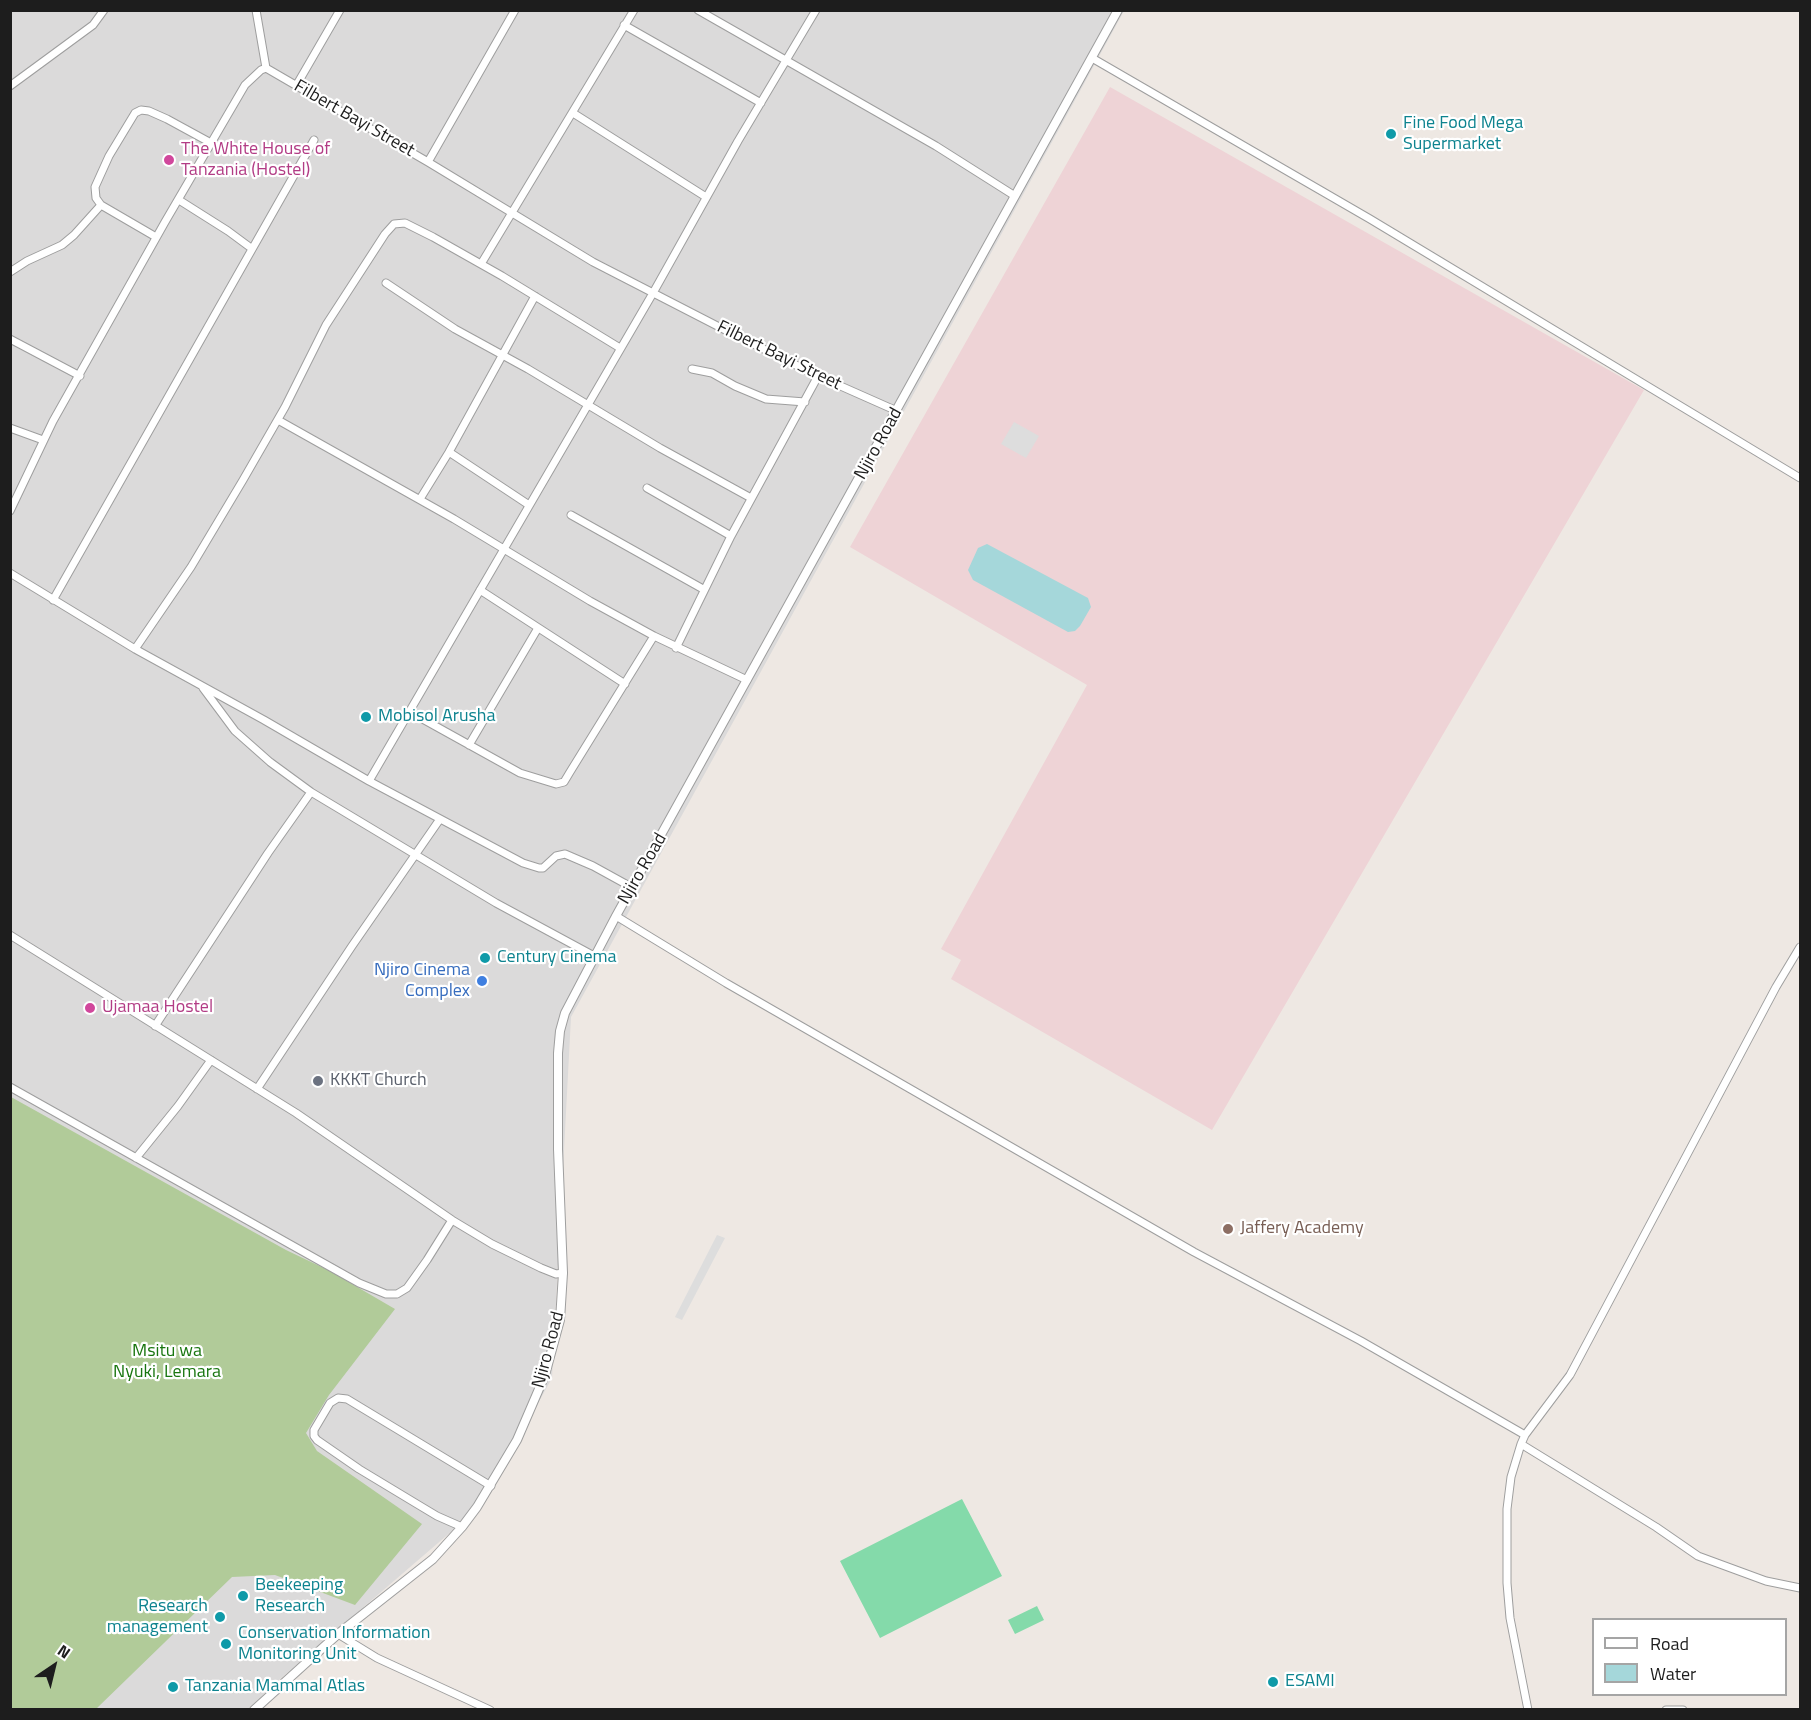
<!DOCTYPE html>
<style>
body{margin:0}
#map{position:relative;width:1811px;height:1720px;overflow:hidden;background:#eee8e3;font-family:"Titillium Web",sans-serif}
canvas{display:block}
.frame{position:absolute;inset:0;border:12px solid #1d1d1d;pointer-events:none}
.legend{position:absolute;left:1592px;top:1618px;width:195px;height:78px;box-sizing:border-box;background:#fff;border:2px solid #a5a5a5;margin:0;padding:8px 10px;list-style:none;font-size:18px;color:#1d1d1d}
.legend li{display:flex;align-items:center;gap:12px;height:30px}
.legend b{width:30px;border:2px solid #a5a5a5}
.north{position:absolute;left:24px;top:1636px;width:60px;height:60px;-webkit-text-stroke:4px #fff;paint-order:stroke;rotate:35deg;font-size:16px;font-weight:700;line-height:24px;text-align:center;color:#1d1d1d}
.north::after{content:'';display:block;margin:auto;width:21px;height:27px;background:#1d1d1d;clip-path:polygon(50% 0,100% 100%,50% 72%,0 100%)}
</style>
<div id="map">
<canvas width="1811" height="1720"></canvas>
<div class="frame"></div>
<ul class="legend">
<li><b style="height:8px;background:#fff"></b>Road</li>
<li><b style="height:16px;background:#a5d7da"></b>Water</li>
</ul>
<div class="north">N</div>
</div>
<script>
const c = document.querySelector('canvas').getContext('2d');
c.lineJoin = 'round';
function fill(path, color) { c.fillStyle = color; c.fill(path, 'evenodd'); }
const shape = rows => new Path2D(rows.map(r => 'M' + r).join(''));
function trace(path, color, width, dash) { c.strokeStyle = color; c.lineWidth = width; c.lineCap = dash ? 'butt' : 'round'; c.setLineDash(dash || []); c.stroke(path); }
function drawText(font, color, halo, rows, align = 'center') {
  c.font = font + ' "Titillium Web",sans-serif'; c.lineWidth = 4.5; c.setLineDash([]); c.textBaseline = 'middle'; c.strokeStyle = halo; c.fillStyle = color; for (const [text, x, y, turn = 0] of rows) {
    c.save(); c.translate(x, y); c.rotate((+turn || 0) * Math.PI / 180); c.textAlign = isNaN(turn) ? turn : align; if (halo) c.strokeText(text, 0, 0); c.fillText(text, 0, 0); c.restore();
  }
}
fill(shape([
 [11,11,1124,11,571,1017,552,1378,481,1506,280,1679,248,1709,11,1710]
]), '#dbdada');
fill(shape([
 [1110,87,1644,390,1212,1130,951,979,961,960,941,949,1087,685,850,547]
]), '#eed3d6');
fill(shape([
 [11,1097,286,1250,328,1270,395,1309,329,1395,306,1433,317,1451,422,1524,355,1605,275,1575,232,1577,96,1709,11,1709]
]), '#b1cb99');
fill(shape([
 [962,1499,1002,1576,880,1638,840,1561],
 [1037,1606,1044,1620,1015,1634,1008,1620]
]), '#84daaa');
fill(shape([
 [1014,422,1039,436,1026,458,1001,444],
 [717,1235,725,1238,682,1320,675,1317]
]), '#ddd');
fill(shape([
 [987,544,1088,598,1091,607,1080,626,1075,631,1068,632,973,580,968,570,978,548]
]), '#a5d7da');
const minor = shape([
 [256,10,266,68],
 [698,10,936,146,1015,196],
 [624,25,761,103],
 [1092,58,1370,219,1800,478],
 [10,86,93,25,104,10],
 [296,86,340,10],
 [573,113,706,197],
 [428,162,515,10],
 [179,200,228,231,251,248],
 [156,237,101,205,96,198,95,187,109,156,135,113,141,110,149,111,167,119,211,143],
 [481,264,634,10],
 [10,272,27,261,62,245,74,235,101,205],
 [386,283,455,329,528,369,660,448,751,498],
 [10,339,80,376],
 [692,369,712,373,735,386,766,399,805,402],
 [278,420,454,519,590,601,654,636,747,680],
 [10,428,43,440],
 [449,452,529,505],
 [647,488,731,536],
 [420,499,449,452,535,296],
 [10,511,53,421,165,222,245,85,261,70,266,68,428,162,593,262,729,332,818,376,897,411],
 [571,515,703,589],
 [10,573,135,649,264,720,369,781,523,863,539,868,543,868,556,856,565,854,593,866,633,888],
 [480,590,625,684],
 [53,600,314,140],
 [676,648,731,536,818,376],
 [135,649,191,567,243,480,285,407,326,325,385,234,394,224,405,223,433,237,502,276,620,348],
 [203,688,235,731,270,762,311,792,496,903,596,957],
 [410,712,520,773,556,784,564,782,570,772,654,636],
 [469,745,538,628],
 [369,781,653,293,738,141,816,10],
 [616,916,726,983,1194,1252,1361,1341,1525,1435],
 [10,935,296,1113,452,1220,492,1244,541,1268,556,1274,563,1273],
 [155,1026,268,853,311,792],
 [10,1087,359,1283,386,1294,397,1294,407,1288,427,1260,452,1220],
 [257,1089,352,946,440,819],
 [136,1158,178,1106,211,1060],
 [1521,1444,1656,1527,1698,1556,1766,1581,1800,1588],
 [462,1527,437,1516,417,1504,359,1469,317,1440,314,1436,314,1430,330,1403,338,1398,347,1399,491,1486],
 [338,1634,377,1658,490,1710],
 [1528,1710,1510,1618,1507,1583,1507,1509,1511,1477,1521,1444,1525,1435,1570,1375,1776,987,1800,947],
 [1666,1710,1683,1710]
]);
const tertiary = shape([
 [254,1710,338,1634,433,1559,462,1527,477,1507,517,1440,545,1375,560,1320,563,1273,558,1149,558,1053,560,1031,565,1013,616,916,1118,10]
]);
trace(minor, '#9e9e9e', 9);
trace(tertiary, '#9e9e9e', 10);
trace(minor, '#fff', 7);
trace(tertiary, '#fff', 8);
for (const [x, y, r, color] of [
 [1391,134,6,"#0f9aa8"],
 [169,160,6,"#d1479c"],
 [366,717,6,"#0f9aa8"],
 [485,958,6,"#0f9aa8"],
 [482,981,6,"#3f7fe0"],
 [90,1008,6,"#d1479c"],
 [318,1081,6,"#6b7280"],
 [1228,1229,6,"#8d6e63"],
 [243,1596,6,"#0f9aa8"],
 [220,1617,6,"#0f9aa8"],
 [226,1644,6,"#0f9aa8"],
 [1273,1682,6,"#0f9aa8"],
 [173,1687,6,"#0f9aa8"]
]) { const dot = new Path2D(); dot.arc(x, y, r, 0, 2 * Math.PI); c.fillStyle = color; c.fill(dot); trace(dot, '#fff', 2); }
drawText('18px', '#1d1d1d', '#fff', [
 ["Filbert Bayi Street",354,119,30],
 ["Filbert Bayi Street",779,356,26],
 ["Njiro Road",879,444,-61],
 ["Njiro Road",643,869,-60],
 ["Njiro Road",549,1350,-75]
]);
drawText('18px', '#0d838f', '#fff', [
 ["Fine Food Mega",1403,124],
 ["Supermarket",1403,145],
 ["Mobisol Arusha",378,717],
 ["Century Cinema",497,958],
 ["Beekeeping",255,1586],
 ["Research",255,1607],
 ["Research",208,1607,"right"],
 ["management",208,1628,"right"],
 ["Conservation Information",238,1634],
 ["Monitoring Unit",238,1655],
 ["ESAMI",1285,1682],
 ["Tanzania Mammal Atlas",185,1687]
], 'left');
drawText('18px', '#b23c85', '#fff', [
 ["The White House of",181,150],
 ["Tanzania (Hostel)",181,171],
 ["Ujamaa Hostel",102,1008]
], 'left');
drawText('18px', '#366cbe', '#fff', [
 ["Njiro Cinema",470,971],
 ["Complex",470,992]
], 'right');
drawText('18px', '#5b616d', '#fff', [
 ["KKKT Church",330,1081]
], 'left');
drawText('18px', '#785e54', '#fff', [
 ["Jaffery Academy",1240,1229]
], 'left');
drawText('18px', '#197610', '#fff', [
 ["Msitu wa",167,1352],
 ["Nyuki, Lemara",167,1373]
]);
</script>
